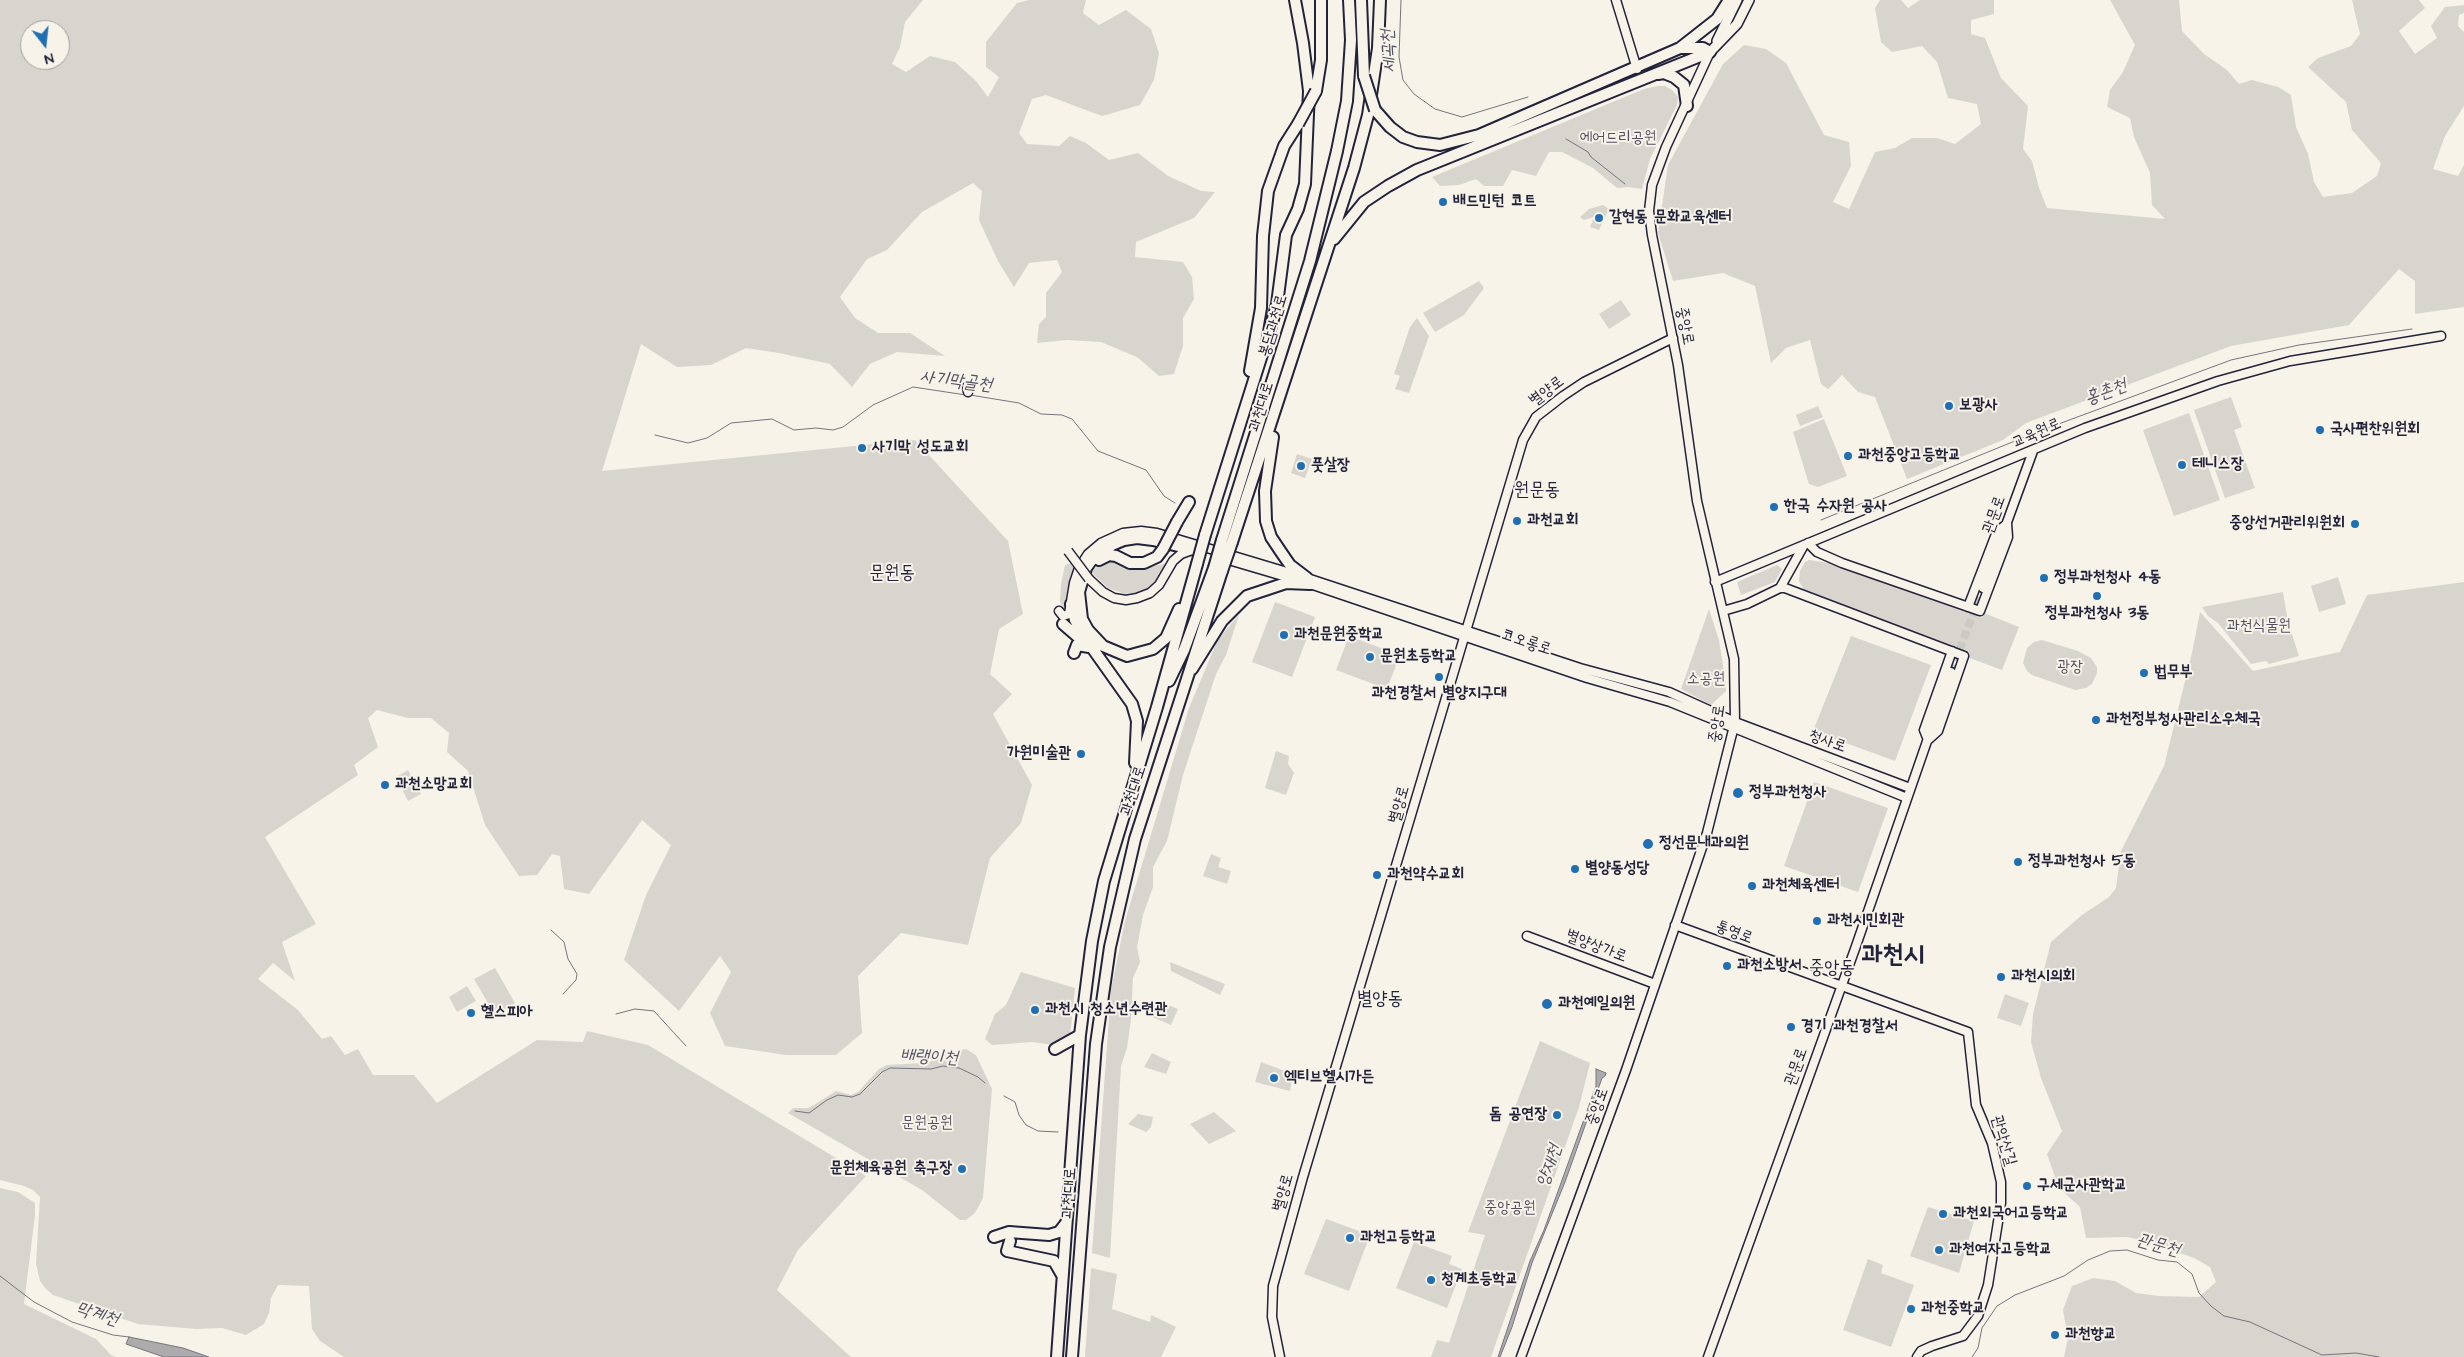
<!DOCTYPE html>
<meta charset="utf-8">
<style>
body{margin:0}
#map{position:relative;width:2464px;height:1357px;overflow:hidden;background:#f7f3e8;font-family:"Architects Daughter",sans-serif}
canvas{display:block}
.north{position:absolute;left:20px;top:20px;width:50px;height:50px;box-sizing:border-box;background:#f7f3e8;border:1px solid #a29fa3;border-radius:50%;rotate:164deg;font-size:14px;font-weight:700;line-height:20px;text-align:center;color:#22223b}
.north::after{content:'';display:block;margin:auto;width:18px;height:22px;background:#1f6fb2;clip-path:polygon(50% 0,100% 100%,50% 72%,0 100%)}
</style>
<div id="map">
<canvas width="2464" height="1357"></canvas>
<div class="north">N</div>
</div>
<script>
const c = document.querySelector('canvas').getContext('2d');
c.lineJoin = 'round';
function fill(path, color) { c.fillStyle = color; c.fill(path, 'evenodd'); }
const shape = rows => new Path2D(rows.map(r => 'M' + r).join(''));
function trace(path, color, width, dash) { c.strokeStyle = color; c.lineWidth = width; c.lineCap = dash ? 'butt' : 'round'; c.setLineDash(dash || []); c.stroke(path); }
function drawText(font, color, halo, rows, align = 'center') {
  c.font = font + ' "Architects Daughter","Poor Story",sans-serif'; c.lineWidth = 4; c.setLineDash([]); c.textBaseline = 'middle'; c.strokeStyle = halo; c.fillStyle = color; for (const [text, x, y, turn = 0] of rows) {
    c.save(); c.translate(x, y); c.rotate((+turn || 0) * Math.PI / 180); c.textAlign = isNaN(turn) ? turn : align; if (halo) c.strokeText(text, 0, 0); c.fillText(text, 0, 0); c.restore();
  }
}
fill(shape([
 [0,0,923,0,905,22,900,47,892,64,906,72,930,56,955,62,976,81,988,97,999,77,986,67,986,42,1017,3,1029,0,1086,0,1083,13,1099,25,1126,10,1151,29,1159,53,1154,80,1140,105,1102,116,1046,95,1032,99,1019,133,1027,144,1059,146,1070,136,1086,143,1109,160,1138,153,1168,176,1201,191,1215,192,1194,218,1136,242,1135,257,1183,262,1192,277,1194,299,1183,318,1183,346,1174,374,1159,376,1137,357,1101,342,1067,340,1037,343,1039,324,1046,317,1046,293,1062,272,1057,260,1029,263,1014,287,998,261,979,220,982,191,973,183,922,212,887,250,867,259,840,297,855,318,878,333,910,333,945,356,897,352,870,364,852,387,830,364,779,353,746,348,711,365,677,367,641,344,602,471,915,440,1008,541,1023,614,999,629,990,674,1012,694,993,714,1032,785,1021,823,990,858,968,945,901,933,858,976,862,1033,836,1055,786,1055,725,1046,710,1013,731,972,720,956,679,1011,624,960,646,895,671,845,642,820,589,894,564,889,560,856,552,854,537,875,519,876,485,825,468,771,447,752,449,733,431,718,408,718,377,710,368,718,378,747,354,765,358,775,265,837,316,924,282,942,295,981,273,963,258,979,298,1010,322,1039,331,1036,345,1055,358,1049,373,1075,414,1075,437,1103,537,1040,583,1042,587,1031,648,1045,866,1176,798,1250,777,1290,851,1357,344,1357,320,1341,312,1329,309,1286,278,1285,271,1298,269,1313,264,1324,246,1335,222,1328,196,1329,138,1324,53,1295,46,1289,40,1281,36,1264,40,1197,33,1190,24,1186,0,1180],
 [30,30,60,30,60,60,30,60],
 [1880,0,1901,0,1908,8,1920,0,1994,0,1994,14,1971,20,1971,34,1985,38,2001,78,2028,106,2023,149,2032,161,2039,188,2047,208,2165,219,2152,205,2150,173,2134,137,2130,118,2107,107,2110,90,2123,72,2135,45,2110,0,2179,0,2182,31,2204,54,2227,70,2239,84,2252,80,2278,87,2291,95,2296,127,2308,154,2314,182,2323,197,2352,193,2377,176,2381,163,2352,130,2346,102,2308,67,2318,58,2351,46,2360,34,2352,0,2419,0,2425,8,2399,31,2415,54,2437,38,2431,26,2445,7,2464,5,2464,13,2459,15,2458,26,2464,32,2464,106,2445,136,2433,169,2458,176,2464,165,2464,307,2415,314,2415,281,2399,269,2349,325,2231,346,2026,423,2003,440,1907,479,1875,397,1858,392,1842,375,1828,389,1821,384,1810,340,1786,348,1771,363,1755,286,1723,273,1673,281,1658,233,1668,165,1723,64,1744,45,1766,49,1786,63,1824,135,1849,142,1851,166,1833,202,1849,209,1875,152,1895,148,1912,138,1937,138,1955,144,1981,124,1977,104,1948,98,1937,62,1922,46,1892,52,1881,42,1875,8],
 [1657,86,1665,86,1672,90,1678,97,1677,105,1650,159,1642,189,1629,187,1617,188,1593,168,1562,152,1549,152,1536,176,1512,170,1503,186,1484,186,1476,179,1459,185,1440,186,1432,177,1644,89],
 [1603,205,1609,209,1599,230,1590,227,1594,217,1584,220,1580,217,1589,209],
 [1479,281,1484,288,1464,315,1435,332,1423,313],
 [1621,300,1631,315,1609,329,1599,314],
 [1417,318,1429,336,1409,393,1395,389,1400,376,1394,374,1410,327],
 [2231,397,2242,427,2234,430,2255,488,2225,498,2194,410],
 [1818,406,1823,417,1800,426,1796,415],
 [2189,413,2220,500,2174,516,2143,430],
 [1824,419,1847,476,1818,487,1809,484,1793,432],
 [1297,454,1312,459,1305,478,1291,473],
 [1111,559,1137,568,1147,568,1167,563,1161,578,1150,588,1140,592,1125,594,1108,588,1091,572,1105,560],
 [1809,560,1829,563,1982,618,1984,613,2019,627,2002,670,1967,657,1968,653,1804,590,1799,581,1800,571,1805,562],
 [1071,563,1075,566,1067,590,1066,614,1064,614,1060,601,1061,584,1065,565],
 [1777,565,1782,569,1775,582,1741,595,1737,582],
 [2338,577,2346,604,2319,612,2311,586],
 [2464,582,2464,1357,2064,1357,2068,1338,2063,1310,2072,1286,2093,1278,2115,1281,2136,1293,2159,1296,2199,1297,2216,1282,2210,1267,2194,1258,2146,1241,2127,1237,2086,1238,2080,1207,2059,1188,2047,1154,2062,1131,2041,1078,2031,1042,2033,1014,2051,942,2082,915,2109,897,2116,888,2121,851,2164,766,2192,653,2200,612,2253,671,2340,652,2367,595],
 [2283,592,2288,622,2299,656,2269,664,2266,661,2251,664,2218,623,2208,616,2202,607],
 [1275,602,1315,617,1292,677,1252,662],
 [1709,609,1719,640,1726,685,1726,691,1711,705,1681,689],
 [1239,615,1226,655,1216,674,1183,775,1167,841,1153,867,1153,887,1143,915,1137,947,1140,962,1133,978,1131,1019,1127,1048,1121,1066,1110,1258,1092,1253,1111,990,1125,921,1189,708,1218,639],
 [1349,636,1400,655,1387,689,1336,670],
 [1851,636,1931,665,1895,761,1813,731],
 [2042,640,2078,651,2091,658,2097,667,2097,673,2092,684,2086,688,2075,690,2032,675,2027,671,2023,663,2027,648,2034,642],
 [1276,751,1289,756,1288,764,1294,773,1286,795,1265,788],
 [408,770,421,794,408,801,396,777],
 [1814,782,1888,808,1858,892,1784,866],
 [1211,854,1221,858,1218,867,1231,871,1227,884,1203,876],
 [1170,962,1225,984,1220,995,1171,971],
 [495,968,515,1003,495,1015,474,979],
 [1021,972,1075,988,1069,1047,1032,1042,992,1045,985,1039,995,1014,1006,1005],
 [467,986,476,1001,457,1012,449,997],
 [2005,994,2029,1003,2021,1026,1997,1018],
 [1156,1000,1178,1009,1171,1025,1150,1016],
 [1540,1041,1590,1063,1579,1107,1491,1357,1431,1357,1437,1340,1449,1343,1485,1235,1468,1232],
 [966,1049,976,1055,992,1089,983,1198,975,1213,966,1220,960,1220,922,1190,788,1113,793,1108,808,1108,814,1105,836,1091,851,1095,858,1092,879,1069,887,1065,924,1063,932,1061,940,1054],
 [1152,1053,1171,1062,1166,1074,1144,1067],
 [1261,1062,1293,1074,1290,1091,1255,1082],
 [1214,1112,1236,1131,1209,1144,1190,1124],
 [1138,1114,1153,1117,1151,1127,1146,1132,1128,1124],
 [0,1188,18,1192,35,1203,35,1215,24,1304,96,1339,111,1355,116,1357,0,1357],
 [1928,1207,1974,1221,1959,1273,1910,1256],
 [1326,1219,1370,1235,1349,1291,1304,1274],
 [1414,1242,1452,1256,1449,1264,1462,1269,1447,1308,1396,1288],
 [1868,1259,1883,1265,1881,1273,1914,1285,1891,1347,1843,1330],
 [1091,1268,1117,1274,1112,1309,1150,1322,1151,1315,1176,1327,1161,1357,1085,1357]
]), '#d8d5cf');
const water = shape([
 [1596,1069,1606,1073,1605,1076,1602,1078,1565,1182,1532,1263,1512,1327,1500,1357,1498,1357,1530,1261,1544,1230,1596,1086,1596,1069],
 [129,1337,183,1348,209,1357,164,1357,126,1344,129,1337]
]);
fill(water, '#aeabad');
trace(water, '#76747f', 1);
trace(shape([
 [1401,0,1399,57,1403,80,1414,94,1435,109,1462,117,1528,97],
 [1566,139,1588,152,1591,157,1625,184],
 [970,395,1019,403,1041,414,1062,415,1072,419,1098,451,1146,470,1164,496,1175,503],
 [655,435,688,443,707,438,731,423,772,419,794,430,816,428,833,430,843,427,873,405,913,387,966,395],
 [1821,520,2037,432,2231,360,2299,345,2412,329],
 [551,930,564,942,568,959,577,974,576,980,563,994],
 [616,1014,635,1009,654,1011,686,1046],
 [1004,1096,1015,1102,1019,1115,1026,1125,1038,1131,1058,1132],
 [795,1111,809,1113,827,1100,838,1095,852,1097,860,1094,882,1072,890,1068,931,1069,943,1066,959,1068,978,1077,985,1083],
 [0,1276,34,1302,72,1322,113,1335,129,1337],
 [1972,1357,1978,1348,1982,1328,1997,1306,2015,1295,2064,1276,2088,1260,2110,1251,2127,1250,2158,1260,2177,1262,2192,1274,2199,1293,2211,1306,2224,1316,2250,1322,2322,1355,2356,1353,2379,1357]
]), '#76747f', 1);
trace(shape([
 [1951,672,1983,588]
]), '#ccc9c5', 8, [8, 4]);
const secondary = shape([
 [1616,0,1637,69],
 [967,387,968,392],
 [1808,543,1817,552,1842,563,1980,611,2008,537,2007,523],
 [1232,561,1310,584,1587,678,1670,702,1907,798],
 [1089,579,1103,592,1114,598,1126,600,1137,598,1150,593,1159,585,1173,561,1181,554,1192,550],
 [1715,582,2085,428,2218,381,2290,361,2441,336],
 [1780,588,1785,588,1964,656,1938,731,1928,740,1924,730,1952,651],
 [1983,588,2033,451],
 [1968,607,1996,534,2004,526],
 [1059,611,1063,616,1069,614,1074,583,1079,568,1088,554,1101,543,1123,533,1141,531,1157,533,1307,578,1580,668,1669,692,1735,722,1910,788],
 [1723,611,1747,604,1780,588,1804,545],
 [1675,925,1968,1032,1976,1105,1992,1143,2001,1182,2001,1203,1988,1285,1978,1316,1963,1336,1932,1346,1921,1351,1917,1357],
 [1527,936,1655,984],
 [1280,1357,1272,1317,1273,1286,1303,1177,1523,440,1536,417,1563,396,1584,382,1673,338],
 [1521,1357,1626,1070,1707,833,1735,722,1734,659,1697,501,1678,365,1652,235,1649,211,1652,185,1666,147,1710,52],
 [1708,1357,1856,946,1951,672]
]);
const primary = shape([
 [1717,41,1737,0],
 [1710,52,1737,24,1749,0]
]);
const highway = shape([
 [1361,0,1364,76],
 [1681,48,1703,48,1710,52],
 [1658,74,1664,73,1674,77,1684,85,1687,106],
 [1316,91,1321,60,1321,0],
 [1375,110,1390,127,1403,137,1417,142,1440,145,1479,135,1680,48,1717,19,1729,0],
 [1334,239,1364,202,1388,186,1417,170,1710,52],
 [1250,371,1261,308,1263,236,1268,191,1284,146,1298,124],
 [1273,437,1265,491,1266,521,1271,537,1281,552,1290,565,1307,578],
 [1177,522,1189,502],
 [1205,535,1272,323,1277,304,1286,235,1298,209,1305,184,1309,91,1303,43,1295,0],
 [1222,540,1310,261,1337,151,1347,101,1351,40,1349,0],
 [1232,542,1354,168,1368,115,1378,48,1380,0],
 [1099,560,1109,555,1116,556,1130,563,1144,563,1157,557,1163,549],
 [1071,604,1075,620,1083,635,1132,704,1137,721,1135,763],
 [1179,609,1166,638,1153,649,1127,656,1103,646,1088,630,1082,619,1079,592,1086,568,1091,561,1112,545,1124,540,1137,538,1153,540,1195,550],
 [1063,624,1085,643],
 [1074,653,1077,645,1089,647],
 [1192,669,1222,621,1247,596,1286,583,1310,584],
 [1169,681,1184,650,1214,568],
 [1055,1049,1080,1035],
 [994,1237,1009,1232,1049,1235,1059,1232,1066,1223],
 [1010,1241,1007,1251,1054,1261,1062,1275],
 [1057,1357,1080,1035,1092,941,1104,881,1157,707,1197,564],
 [1072,1357,1096,1044,1110,947,1135,839,1222,571]
]);
trace(secondary, '#22223b', 11);
trace(primary, '#22223b', 12);
trace(highway, '#22223b', 14);
trace(secondary, '#f7f3e8', 8);
trace(primary, '#f7f3e8', 9);
trace(highway, '#f7f3e8', 10);
const secondaryBridge = shape([
 [1068,551,1089,579]
]);
const highwayBridge = shape([
 [1364,76,1375,110],
 [1298,124,1316,91],
 [1163,549,1177,522],
 [1197,564,1205,535],
 [1214,568,1222,540],
 [1222,571,1232,542]
]);
trace(secondaryBridge, '#22223b', 11, []);
trace(highwayBridge, '#22223b', 14, []);
trace(secondaryBridge, '#f7f3e8', 8);
trace(highwayBridge, '#f7f3e8', 10);
for (const [x, y, r, color] of [
 [1443,202,5,"#1f6fb2"],
 [1599,218,5,"#1f6fb2"],
 [1949,406,5,"#1f6fb2"],
 [2320,430,5,"#1f6fb2"],
 [862,448,5,"#1f6fb2"],
 [1848,456,5,"#1f6fb2"],
 [2182,465,5,"#1f6fb2"],
 [1301,466,5,"#1f6fb2"],
 [1774,507,5,"#1f6fb2"],
 [1517,521,5,"#1f6fb2"],
 [2355,524,5,"#1f6fb2"],
 [2044,578,5,"#1f6fb2"],
 [2097,596,5,"#1f6fb2"],
 [1284,635,5,"#1f6fb2"],
 [1370,657,5,"#1f6fb2"],
 [2144,673,5,"#1f6fb2"],
 [1439,677,5,"#1f6fb2"],
 [2096,720,5,"#1f6fb2"],
 [1081,754,5,"#1f6fb2"],
 [385,785,5,"#1f6fb2"],
 [1738,793,6,"#1f6fb2"],
 [1648,844,6,"#1f6fb2"],
 [2018,862,5,"#1f6fb2"],
 [1575,869,5,"#1f6fb2"],
 [1377,875,5,"#1f6fb2"],
 [1752,886,5,"#1f6fb2"],
 [1817,921,5,"#1f6fb2"],
 [1727,966,5,"#1f6fb2"],
 [2001,977,5,"#1f6fb2"],
 [1547,1004,6,"#1f6fb2"],
 [1035,1010,5,"#1f6fb2"],
 [471,1013,5,"#1f6fb2"],
 [1791,1027,5,"#1f6fb2"],
 [1274,1078,5,"#1f6fb2"],
 [1557,1115,5,"#1f6fb2"],
 [962,1169,5,"#1f6fb2"],
 [2027,1186,5,"#1f6fb2"],
 [1943,1214,5,"#1f6fb2"],
 [1350,1238,5,"#1f6fb2"],
 [1939,1250,5,"#1f6fb2"],
 [1431,1280,5,"#1f6fb2"],
 [1911,1309,5,"#1f6fb2"],
 [2055,1335,5,"#1f6fb2"]
]) { const dot = new Path2D(); dot.arc(x, y, r, 0, 2 * Math.PI); c.fillStyle = color; c.fill(dot); trace(dot, '#f7f3e8', 2); }
drawText('16px', '#504f60', '#f7f3e8', [
 ["에어드리공원",1618,139],
 ["과천식물원",2259,627],
 ["광장",2070,668],
 ["소공원",1706,680],
 ["문원공원",927,1124],
 ["중앙공원",1510,1209]
]);
drawText('bold 16px', '#22223b', '#f7f3e8', [
 ["배드민턴 코트",1453,202],
 ["갈현동 문화교육센터",1609,218],
 ["보광사",1959,406],
 ["국사편찬위원회",2330,430],
 ["사기막 성도교회",872,448],
 ["과천중앙고등학교",1858,456],
 ["테니스장",2192,465],
 ["풋살장",1311,466],
 ["한국 수자원 공사",1784,507],
 ["과천교회",1527,521],
 ["중앙선거관리위원회",2345,524,"right"],
 ["정부과천청사 4동",2054,578],
 ["정부과천청사 3동",2097,614,"center"],
 ["과천문원중학교",1294,635],
 ["문원초등학교",1380,657],
 ["법무부",2154,673],
 ["과천경찰서 별양지구대",1439,694,"center"],
 ["과천정부청사관리소우체국",2106,720],
 ["가원미술관",1071,754,"right"],
 ["과천소망교회",395,785],
 ["정부과천청사",1749,793],
 ["정선문내과의원",1659,844],
 ["정부과천청사 5동",2028,862],
 ["별양동성당",1585,869],
 ["과천약수교회",1387,875],
 ["과천체육센터",1762,886],
 ["과천시민회관",1827,921],
 ["과천소방서",1737,966],
 ["과천시의회",2011,977],
 ["과천예일의원",1558,1004],
 ["과천시 청소년수련관",1045,1010],
 ["헬스피아",481,1013],
 ["경기 과천경찰서",1801,1027],
 ["엑티브헬시가든",1284,1078],
 ["돔 공연장",1547,1115,"right"],
 ["문원체육공원 축구장",952,1169,"right"],
 ["구세군사관학교",2037,1186],
 ["과천외국어고등학교",1953,1214],
 ["과천고등학교",1360,1238],
 ["과천여자고등학교",1949,1250],
 ["청계초등학교",1441,1280],
 ["과천중학교",1921,1309],
 ["과천향교",2065,1335]
], 'left');
drawText('16px', '#22223b', '#f7f3e8', [
 ["봉담과천로",1274,326,-73],
 ["중앙로",1684,326,79],
 ["별양로",1547,392,-37],
 ["과천대로",1262,407,-73],
 ["교육원로",2037,434,-24],
 ["관문로",1995,515,-70],
 ["코오롱로",1526,643,18],
 ["중앙로",1718,724,-82],
 ["청사로",1827,742,20],
 ["과천대로",1134,791,-72],
 ["별양로",1400,805,-74],
 ["통영로",1734,933,21],
 ["별양상가로",1596,947,21],
 ["관문로",1797,1067,-70],
 ["중앙로",1598,1107,-70],
 ["관악산길",2003,1141,73],
 ["과천대로",1070,1193,-86],
 ["별양로",1284,1193,-74]
]);
drawText('italic 18px', '#535263', '#f7f3e8', [
 ["세곡천",1390,51,-94],
 ["사기막골천",956,382,7],
 ["홍촌천",2106,393,-20],
 ["배랭이천",929,1058,3],
 ["양재천",1550,1166,-71],
 ["관문천",2158,1246,16],
 ["막계천",97,1315,18]
]);
drawText('19px', '#22223b', '#f7f3e8', [
 ["원문동",1537,491],
 ["문원동",892,574],
 ["중앙동",1832,969],
 ["별양동",1380,1000]
]);
drawText('bold 26px', '#22223b', '#f7f3e8', [
 ["과천시",1893,957]
]);
</script>
